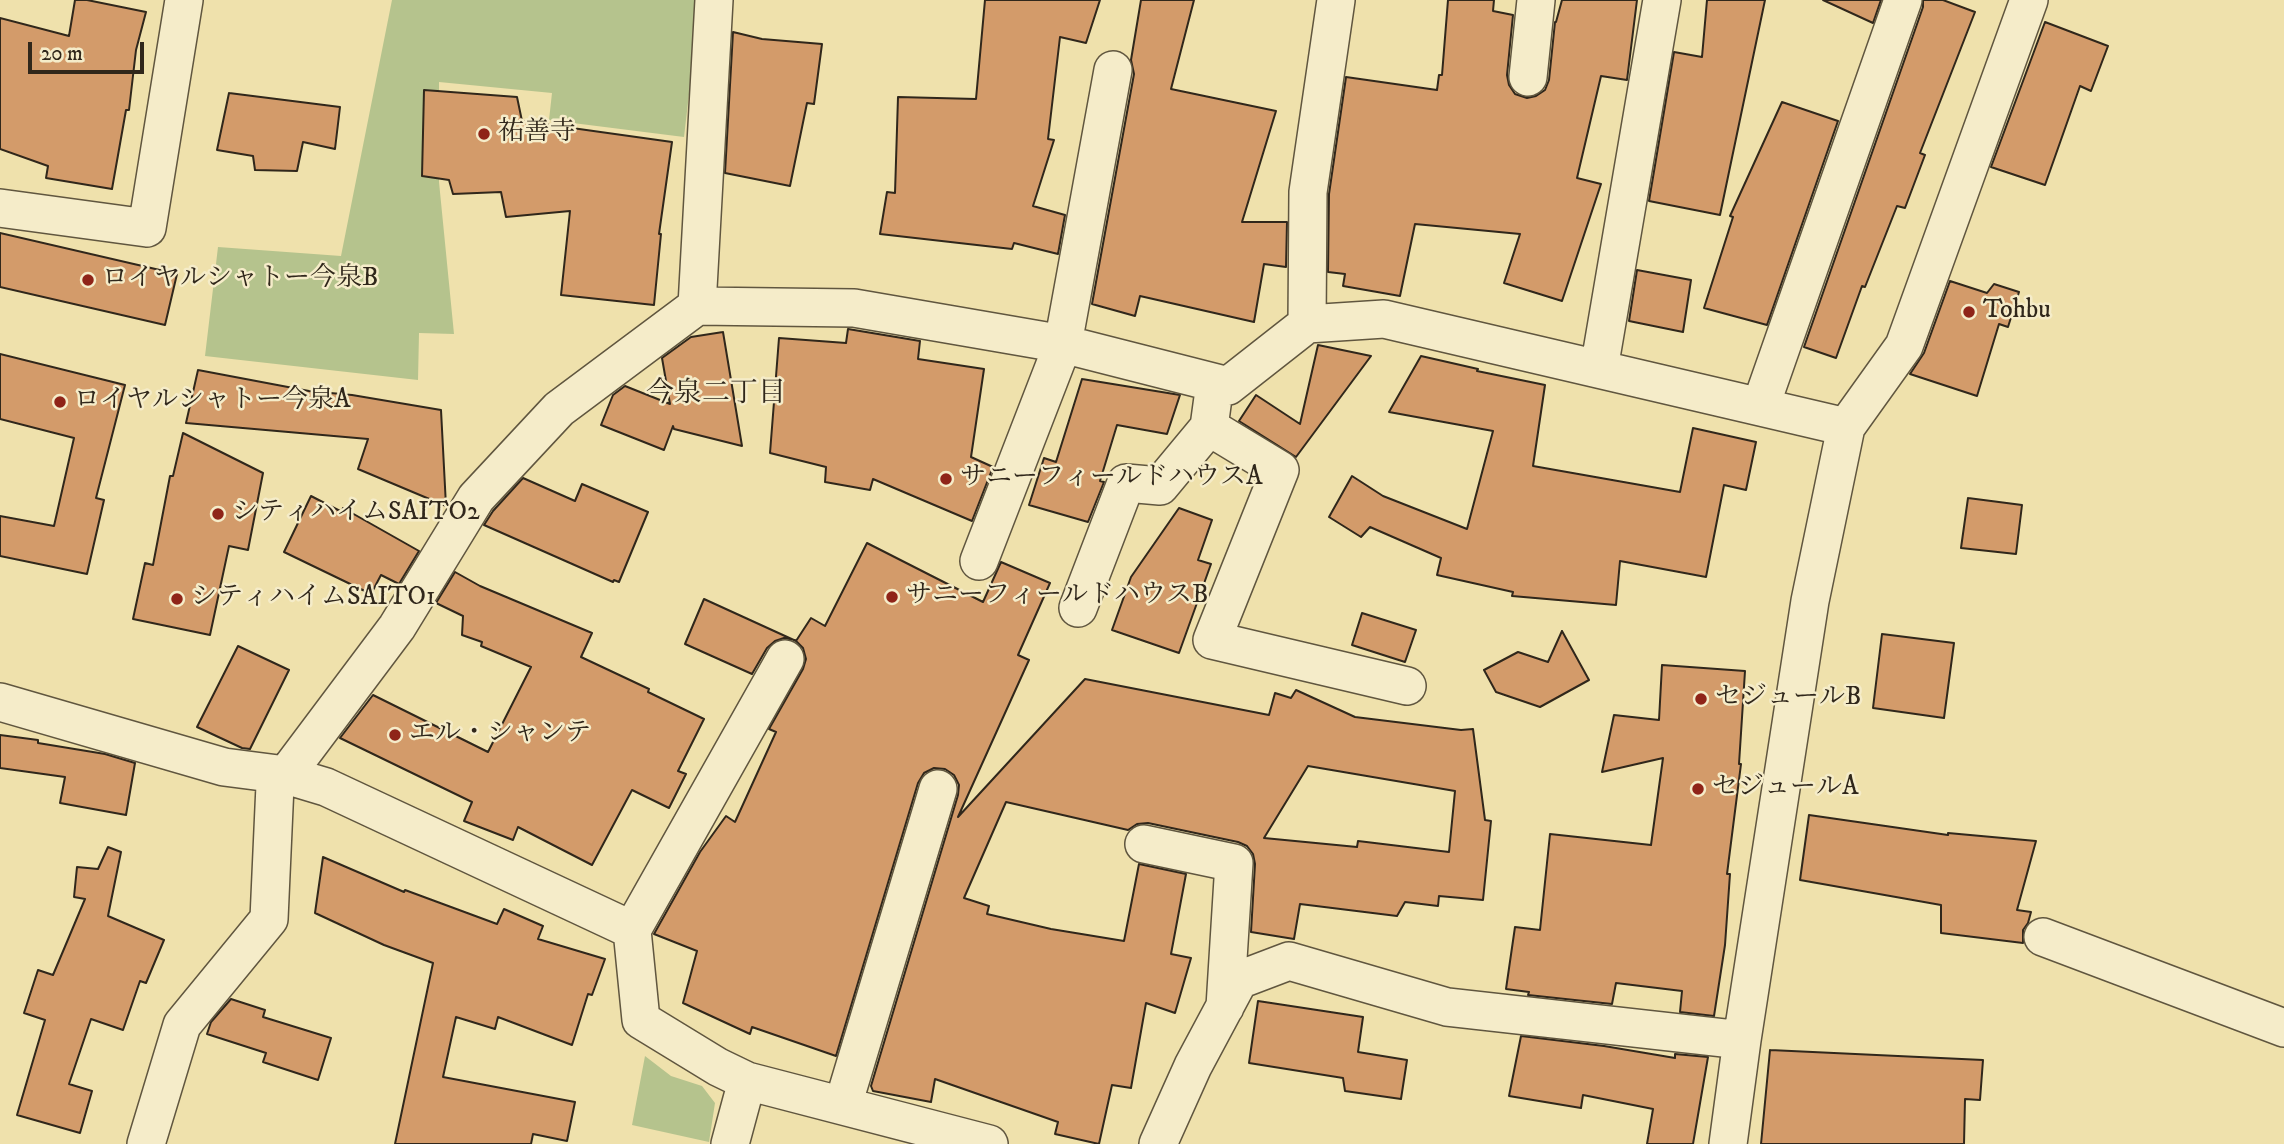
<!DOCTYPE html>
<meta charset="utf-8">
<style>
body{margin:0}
#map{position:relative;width:2284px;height:1144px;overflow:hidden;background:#efe1ac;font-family:"IM FELL DW Pica",serif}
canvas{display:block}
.scale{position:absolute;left:28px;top:42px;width:116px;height:32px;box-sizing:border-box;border:4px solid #30271b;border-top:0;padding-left:9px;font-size:21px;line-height:24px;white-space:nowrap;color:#30271b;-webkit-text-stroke:5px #f5ecc9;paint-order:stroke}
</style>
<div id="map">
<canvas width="2284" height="1144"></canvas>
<div class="scale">20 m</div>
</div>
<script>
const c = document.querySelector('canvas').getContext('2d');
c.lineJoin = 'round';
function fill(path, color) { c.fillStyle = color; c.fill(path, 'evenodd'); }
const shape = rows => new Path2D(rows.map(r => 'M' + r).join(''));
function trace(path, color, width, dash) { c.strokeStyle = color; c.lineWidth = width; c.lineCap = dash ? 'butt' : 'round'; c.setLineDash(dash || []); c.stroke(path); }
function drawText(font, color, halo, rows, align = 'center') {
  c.font = font + ' "IM FELL DW Pica","Noto Serif JP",serif'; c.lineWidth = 5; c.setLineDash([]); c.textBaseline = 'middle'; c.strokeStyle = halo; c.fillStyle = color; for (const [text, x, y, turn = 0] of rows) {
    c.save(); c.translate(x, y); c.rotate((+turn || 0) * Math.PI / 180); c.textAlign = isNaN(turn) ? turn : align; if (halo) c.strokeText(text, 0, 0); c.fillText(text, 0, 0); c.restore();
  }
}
fill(shape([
 [392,0,700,0,684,137,549,120,552,93,439,82,439,182,454,334,419,333,418,380,205,356,218,247,341,256],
 [645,1056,671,1076,702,1086,715,1103,709,1142,632,1125]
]), '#b5c38d');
const building = shape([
 [75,0,87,0,146,12,136,50,129,110,126,110,112,189,46,178,48,166,0,149,0,18,69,36,75,0],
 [985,0,1100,0,1086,43,1060,37,1048,139,1054,140,1033,206,1065,215,1058,254,1014,243,1012,249,880,234,887,192,895,193,898,97,976,99,985,0],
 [1141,0,1194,0,1171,89,1276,111,1242,222,1287,222,1286,267,1264,264,1254,322,1140,296,1135,316,1092,304,1134,74,1131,60,1141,0],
 [1448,0,1494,0,1493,11,1513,15,1507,75,1509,85,1515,94,1527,98,1536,96,1545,90,1549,80,1555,22,1556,22,1562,0,1637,0,1627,80,1601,76,1577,178,1601,184,1562,301,1504,283,1520,234,1415,224,1400,296,1343,286,1345,274,1328,272,1329,194,1346,77,1437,90,1439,75,1442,75,1448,0],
 [1707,0,1765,0,1720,215,1649,201,1674,52,1702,57,1707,0],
 [1823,0,1881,0,1873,23,1823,0],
 [1923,0,1943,0,1975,12,1920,153,1925,155,1905,208,1897,206,1865,287,1862,286,1836,358,1804,347,1923,7,1923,0],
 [2045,22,2108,46,2091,91,2080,86,2045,185,1991,167,2045,22],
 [733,32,762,39,822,44,814,104,807,103,790,186,725,173,733,32],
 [424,90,517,97,522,121,672,142,659,234,661,234,654,305,561,295,570,211,506,217,501,192,453,194,449,180,422,176,424,90],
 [229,93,340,107,335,149,303,142,297,171,255,170,253,156,217,150,229,93],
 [1782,102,1838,121,1767,325,1704,308,1733,217,1730,216,1782,102],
 [0,233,177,274,165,325,0,287,0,233],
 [1637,270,1691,280,1683,332,1629,321,1637,270],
 [1950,281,1987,293,1994,284,2019,292,2008,327,1999,324,1977,396,1910,374,1924,353,1950,281],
 [848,329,920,341,918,359,984,369,971,457,993,467,972,521,873,479,870,490,825,482,826,467,770,453,779,338,846,343,848,329],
 [723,332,742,446,674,429,673,426,664,450,601,425,613,395,625,386,670,404,662,358,691,337,723,332],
 [1318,345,1371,356,1296,457,1239,421,1256,395,1300,424,1318,345],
 [0,354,125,385,96,498,104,500,87,574,0,556,0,516,54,526,74,438,0,419,0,354],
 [1421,356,1478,369,1477,371,1545,385,1533,466,1680,492,1693,428,1756,442,1746,490,1724,485,1706,577,1620,561,1616,605,1512,596,1513,592,1437,575,1441,558,1370,527,1361,537,1329,517,1352,476,1383,496,1467,529,1493,431,1389,412,1421,356],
 [198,370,309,391,352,395,441,410,446,506,358,469,368,439,186,423,198,370],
 [1082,379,1180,395,1167,434,1117,425,1100,481,1104,482,1088,522,1029,505,1044,458,1056,462,1082,379],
 [183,433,263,473,248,550,229,546,210,635,133,619,145,563,153,565,170,476,173,476,183,433],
 [523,478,575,501,582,484,648,512,619,582,614,580,613,582,484,525,493,511,523,478],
 [311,496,342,512,343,508,419,551,399,584,381,575,371,594,284,552,311,496],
 [1968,498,2022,505,2016,554,1961,548,1968,498],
 [1179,508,1212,520,1198,560,1211,564,1179,653,1112,630,1131,577,1179,508],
 [867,543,983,602,1001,562,1050,583,1018,655,1029,660,958,817,1085,679,1269,715,1275,693,1291,698,1296,690,1355,717,1461,730,1473,729,1485,820,1491,821,1483,900,1439,896,1438,906,1405,902,1397,916,1300,904,1294,939,1251,932,1255,864,1253,854,1247,846,1238,842,1148,823,1137,824,1128,830,1006,802,964,898,989,906,987,914,1051,929,1124,941,1139,864,1186,874,1171,954,1191,958,1175,1013,1146,1003,1131,1088,1112,1085,1099,1144,1055,1134,1058,1122,935,1079,931,1102,873,1091,871,1086,958,795,959,785,954,775,945,769,934,768,924,773,918,783,836,1056,752,1027,750,1034,683,1003,697,951,654,934,700,852,726,816,735,822,776,732,769,729,803,669,806,659,803,648,795,640,784,638,775,641,767,648,752,674,685,644,704,599,796,641,811,618,825,626,867,543],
 [1308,766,1455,791,1449,852,1358,841,1357,847,1264,838,1308,766],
 [455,572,480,586,592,633,581,657,649,689,648,692,704,719,678,771,686,774,669,808,632,790,592,865,518,827,513,840,464,821,472,802,340,738,373,695,488,752,531,667,481,646,482,642,462,635,463,616,436,603,455,572],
 [1362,613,1416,630,1405,662,1352,645,1362,613],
 [1562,631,1589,680,1540,707,1496,692,1484,670,1518,652,1548,662,1562,631],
 [1882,634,1954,643,1944,718,1873,708,1882,634],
 [238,646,289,670,250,749,242,748,197,727,238,646],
 [1662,665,1745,671,1739,764,1741,764,1727,874,1730,874,1725,945,1714,1016,1680,1012,1682,991,1616,983,1612,1004,1528,995,1529,992,1506,989,1515,927,1540,930,1550,834,1651,845,1663,758,1602,772,1614,715,1659,720,1662,665],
 [0,735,38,740,38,743,105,754,135,763,126,815,60,803,65,777,0,768,0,735],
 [1809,815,1948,835,1948,833,2036,841,2017,910,2031,912,2028,923,2023,930,2023,943,1941,933,1941,905,1800,880,1809,815],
 [108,847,121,852,108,916,164,940,146,983,140,981,123,1030,91,1019,69,1084,92,1091,80,1133,17,1115,45,1020,24,1013,38,970,53,975,85,899,74,897,77,867,98,869,108,847],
 [323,857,404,892,405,890,497,924,504,909,543,926,538,939,605,959,592,995,588,994,572,1045,498,1017,495,1029,456,1017,443,1077,575,1102,567,1141,533,1134,531,1144,395,1144,433,963,384,945,315,913,323,857],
 [231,999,265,1010,263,1017,331,1038,318,1080,263,1062,266,1053,207,1034,211,1022,231,999],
 [1258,1001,1363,1017,1358,1052,1407,1060,1401,1099,1345,1091,1343,1078,1249,1063,1258,1001],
 [1521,1036,1604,1046,1675,1058,1675,1054,1708,1057,1693,1144,1647,1144,1653,1109,1583,1095,1581,1108,1509,1096,1521,1036],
 [1770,1050,1983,1060,1980,1100,1965,1099,1964,1144,1761,1144,1770,1050]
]);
fill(building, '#d39b6a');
trace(building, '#30271b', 2);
const minor = shape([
 [1528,77,1536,0],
 [0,208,147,228,184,0],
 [697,306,714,0],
 [1307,324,1384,319,1846,427],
 [1599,369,1662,0],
 [1215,383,1209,427,1280,470,1212,640,1407,686],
 [1761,405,1903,0],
 [979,561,1063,344,1113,70],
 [1078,608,1126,483,1160,486,1209,427],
 [0,702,224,767,286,775,397,627,476,498,559,409,697,306,854,308,1063,344,1228,386,1307,324,1308,192,1336,0],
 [1144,844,1234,863,1225,1007],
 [632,930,785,659],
 [2043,937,2284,1028],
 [843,1105,938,789],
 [146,1144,182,1025,269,919,275,785,286,775,326,787,632,930,641,1020,718,1067,747,1081,989,1144],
 [730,1144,747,1081],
 [1158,1144,1193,1066,1239,980,1289,961,1447,1007,1742,1040],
 [1728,1144,1742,1040,1810,601,1846,427,1904,346,2029,0]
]);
trace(minor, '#60563f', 40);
trace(minor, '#f5ecc9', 37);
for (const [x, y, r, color] of [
 [484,134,7,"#8f2418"],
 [88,280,7,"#8f2418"],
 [1969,312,7,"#8f2418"],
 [60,402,7,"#8f2418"],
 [946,479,7,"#8f2418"],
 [218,514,7,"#8f2418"],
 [892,597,7,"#8f2418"],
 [177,599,7,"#8f2418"],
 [1701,699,7,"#8f2418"],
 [395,735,7,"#8f2418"],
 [1698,789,7,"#8f2418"]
]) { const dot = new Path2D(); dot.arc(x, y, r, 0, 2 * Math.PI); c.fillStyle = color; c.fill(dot); trace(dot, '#f5ecc9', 2.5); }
drawText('26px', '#30271b', '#f5ecc9', [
 ["祐善寺",498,134],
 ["ロイヤルシャトー今泉B",102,280],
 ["Tohbu",1983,312],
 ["ロイヤルシャトー今泉A",74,402],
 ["サニーフィールドハウスA",960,479],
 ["シティハイムSAITO2",232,514],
 ["サニーフィールドハウスB",906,597],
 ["シティハイムSAITO1",191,599],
 ["セジュールB",1715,699],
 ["エル・シャンテ",409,735],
 ["セジュールA",1712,789]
], 'left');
drawText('28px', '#30271b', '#f5ecc9', [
 ["今泉二丁目",716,395]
]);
</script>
